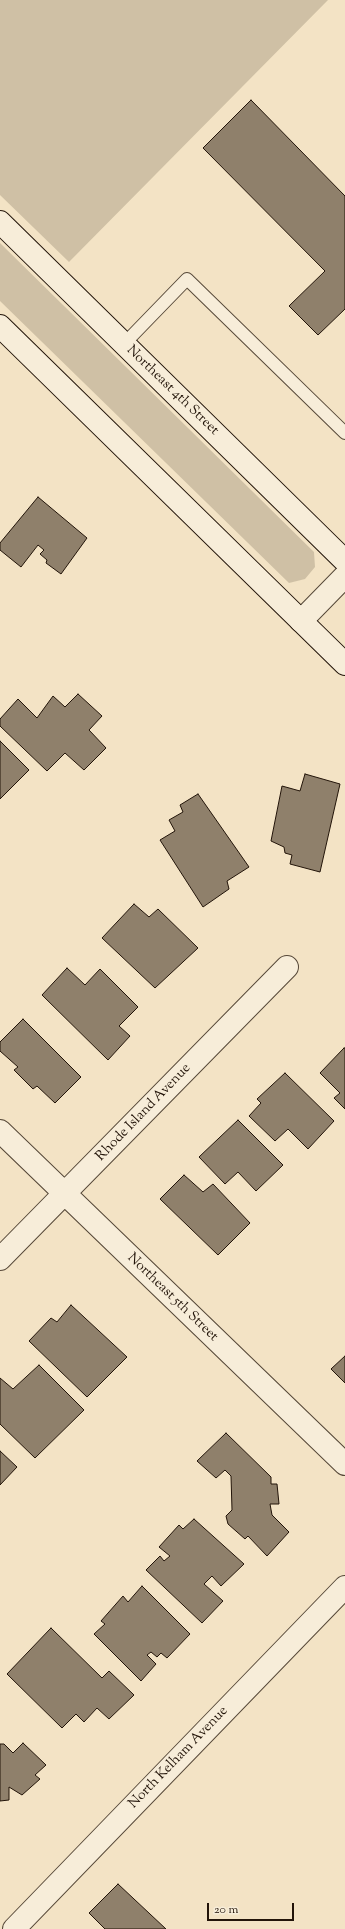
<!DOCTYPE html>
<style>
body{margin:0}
#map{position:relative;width:345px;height:1929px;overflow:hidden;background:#f3e3c5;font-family:"Sorts Mill Goudy",serif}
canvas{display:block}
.scale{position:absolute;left:207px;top:1903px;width:87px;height:18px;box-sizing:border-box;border:2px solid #221409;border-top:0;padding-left:5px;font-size:12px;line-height:14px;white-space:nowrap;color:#221409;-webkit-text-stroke:3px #f7edd9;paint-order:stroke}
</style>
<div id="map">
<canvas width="345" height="1929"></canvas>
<div class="scale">20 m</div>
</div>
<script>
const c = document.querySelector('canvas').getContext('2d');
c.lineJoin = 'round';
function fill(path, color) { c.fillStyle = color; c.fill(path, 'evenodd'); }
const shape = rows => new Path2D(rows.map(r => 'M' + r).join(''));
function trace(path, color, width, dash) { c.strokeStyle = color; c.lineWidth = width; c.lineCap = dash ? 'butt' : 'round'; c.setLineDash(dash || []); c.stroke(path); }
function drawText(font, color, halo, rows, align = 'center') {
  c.font = font + ' "Sorts Mill Goudy",serif'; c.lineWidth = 3.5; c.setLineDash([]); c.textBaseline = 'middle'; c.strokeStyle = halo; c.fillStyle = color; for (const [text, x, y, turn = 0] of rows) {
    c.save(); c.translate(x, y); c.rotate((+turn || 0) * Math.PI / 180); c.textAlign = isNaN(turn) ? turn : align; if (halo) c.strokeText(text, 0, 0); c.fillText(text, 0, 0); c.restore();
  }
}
fill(shape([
 [0,0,328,0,69,262,0,195],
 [0,243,314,552,315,567,305,579,289,583,0,301]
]), '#cfc0a5');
const building = shape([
 [251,100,345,196,345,309,318,335,289,306,325,271,203,148,251,100],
 [38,497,87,538,61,574,46,563,47,560,40,554,44,550,38,545,21,567,0,550,0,543,38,497],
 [78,694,102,716,89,730,106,748,84,770,65,753,47,771,0,726,0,719,18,699,37,718,53,696,65,707,78,694],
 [0,741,29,770,0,799,0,741],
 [305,774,340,784,320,872,290,864,292,855,285,853,284,847,271,841,282,786,300,791,305,774],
 [198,794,249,867,227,881,229,889,203,907,160,840,175,831,169,820,183,812,180,805,198,794],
 [134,904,149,917,158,909,198,948,155,988,102,938,134,904],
 [67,968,85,985,100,969,138,1007,119,1026,130,1036,108,1060,42,995,67,968],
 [23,1019,81,1077,55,1103,37,1086,33,1089,14,1070,18,1067,0,1051,0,1042,23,1019],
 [344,1048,345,1048,345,1109,334,1098,340,1093,320,1073,344,1048],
 [285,1073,334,1121,308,1149,288,1129,275,1141,249,1116,261,1103,257,1099,285,1073],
 [238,1120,283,1165,256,1191,238,1172,225,1184,199,1157,238,1120],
 [184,1175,203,1192,213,1184,250,1223,218,1255,160,1199,184,1175],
 [71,1305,127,1357,87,1397,29,1341,51,1318,57,1322,71,1305],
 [345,1356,345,1383,331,1369,345,1356],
 [39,1365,84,1410,35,1458,0,1424,0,1378,13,1389,39,1365],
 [226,1433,271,1477,271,1484,277,1484,279,1504,270,1504,272,1515,289,1532,267,1556,248,1536,245,1539,228,1524,226,1516,232,1510,231,1476,225,1470,216,1478,197,1461,226,1433],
 [0,1451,17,1467,0,1485,0,1451],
 [194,1519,244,1564,221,1586,212,1576,204,1584,223,1601,202,1623,146,1570,160,1556,164,1561,170,1556,159,1547,179,1525,183,1529,194,1519],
 [142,1586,190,1634,167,1658,161,1653,157,1657,151,1652,147,1655,156,1664,141,1681,94,1634,105,1624,101,1621,123,1596,128,1602,142,1586],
 [51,1628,102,1678,109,1671,134,1695,109,1719,97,1708,84,1722,76,1714,62,1728,7,1674,51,1628],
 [23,1743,46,1765,35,1775,40,1779,22,1795,9,1787,9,1800,0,1801,0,1744,4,1744,13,1753,23,1743],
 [118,1884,166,1929,105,1929,89,1913,118,1884]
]);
fill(building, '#8f806b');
trace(building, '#221409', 1);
const lane = shape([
 [124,344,187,279,345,433]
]);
const street = shape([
 [301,621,345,576],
 [0,1131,345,1464],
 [0,1259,287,967],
 [14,1929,345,1587]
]);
const secondary = shape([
 [0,222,345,561],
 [0,326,345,664]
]);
trace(lane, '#564838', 14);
trace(street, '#564838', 24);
trace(secondary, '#221409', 24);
trace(lane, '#f7edd9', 12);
trace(street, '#f7edd9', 22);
trace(secondary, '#f7edd9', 22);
drawText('14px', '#221409', '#f7edd9', [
 ["Northeast 4th Street",172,391,44],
 ["Rhode Island Avenue",144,1113,-46],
 ["Northeast 5th Street",172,1298,44],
 ["North Kelham Avenue",179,1758,-46]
]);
</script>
